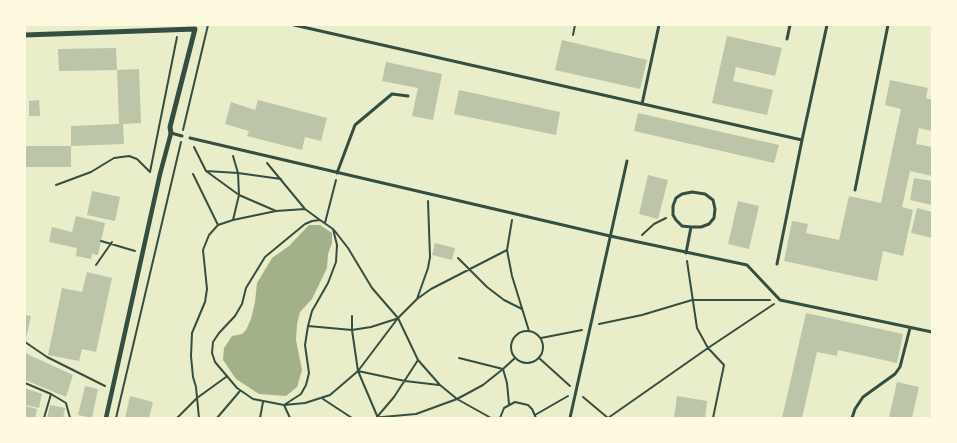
<!DOCTYPE html>
<style>
body{margin:0}
#map{position:relative;width:957px;height:443px;overflow:hidden;background:#e9edc9;font-family:Barlow,sans-serif}
canvas{display:block}
.frame{position:absolute;inset:0;border:26px solid #fefae0;pointer-events:none}
</style>
<div id="map">
<canvas width="957" height="443"></canvas>
<div class="frame"></div>
</div>
<script>
const c = document.querySelector('canvas').getContext('2d');
c.lineJoin = 'round';
function fill(path, color) { c.fillStyle = color; c.fill(path, 'evenodd'); }
const shape = rows => new Path2D(rows.map(r => 'M' + r).join(''));
function trace(path, color, width, dash) { c.strokeStyle = color; c.lineWidth = width; c.lineCap = dash ? 'butt' : 'round'; c.setLineDash(dash || []); c.stroke(path); }
fill(shape([
 [309,225,320,225,332,233,332,243,328,254,327,268,312,299,300,312,297,324,296,340,302,370,297,387,286,396,259,394,236,379,223,360,224,348,232,336,242,334,246,330,251,319,255,302,257,283,272,258,289,246]
]), '#a3b18a');
fill(shape([
 [727,36,782,48,775,76,736,67,733,81,773,90,767,115,712,103],
 [562,40,647,60,640,89,555,70],
 [116,48,117,70,59,71,58,49],
 [386,62,442,74,433,120,412,116,418,88,382,81],
 [139,69,141,123,123,124,124,144,71,146,71,126,119,124,117,70],
 [890,80,928,88,926,98,932,100,932,131,919,128,916,144,932,147,932,176,910,171,902,207,913,210,903,256,883,251,877,281,784,261,792,221,808,224,806,233,839,240,849,196,881,203,901,109,885,105],
 [459,90,560,112,556,135,454,114],
 [39,100,40,116,29,116,29,101],
 [258,100,327,118,321,141,305,137,302,150,247,136,249,131,225,124,231,102,255,110],
 [638,113,779,145,774,163,634,131],
 [25,146,71,146,71,167,25,167],
 [648,175,668,180,658,219,639,214],
 [914,178,932,181,932,205,910,200],
 [92,191,120,197,115,221,87,215],
 [738,201,759,206,749,249,728,244],
 [917,208,932,212,932,238,911,233],
 [76,216,105,223,98,255,92,254,91,259,76,256,77,248,49,242,52,227,72,232],
 [435,243,455,248,452,260,432,255],
 [87,272,112,278,96,352,82,349,79,361,48,355,62,288,82,292],
 [806,313,903,334,897,363,838,350,837,356,817,352,802,418,782,418],
 [25,315,31,316,26,339,25,339],
 [25,353,73,375,66,397,25,380],
 [897,382,919,387,912,418,889,418],
 [85,386,98,389,92,418,78,415],
 [25,388,42,394,39,408,25,405],
 [130,396,153,402,149,418,125,418],
 [677,396,707,401,705,418,674,418],
 [50,405,65,408,63,418,47,418],
 [25,406,37,409,35,418,25,418]
]), '#bcc5a7');
trace(shape([
 [573,35,575,25],
 [183,130,208,25],
 [194,147,206,171,239,195,276,211],
 [233,156,238,173,239,195,233,220],
 [267,163,305,209,320,220],
 [206,171,238,173,281,179],
 [150,172,177,37],
 [193,174,218,225],
 [56,185,91,172,114,158,129,156,137,159,150,172],
 [320,220,333,229,337,245,336,262,328,283,312,311,308,326,305,345,309,373,306,385,301,394,284,405,253,399,237,388,215,362,212,353,213,342,219,333,235,316,242,304,246,288,265,257,305,224,312,221,320,220],
 [512,220,507,250,512,276,529,331],
 [325,223,336,180],
 [334,230,348,248,372,288,398,318,418,360,440,385,457,399,491,418],
 [642,235,654,224,666,218],
 [101,241,135,251],
 [458,258,487,287,504,300,522,309],
 [687,261,697,328,708,348,724,365,713,418],
 [96,265,112,242],
 [417,299,428,268,430,257,428,201],
 [352,316,352,330,358,371,378,418],
 [599,324,642,315,692,300,770,300],
 [308,326,352,330,371,327,396,319],
 '511 347a16 16 0 1 1 32 0a16 16 0 1 1-32 0Z',
 [541,338,582,330],
 [25,342,47,357,105,386],
 [459,358,503,369],
 [539,358,570,386],
 [358,371,405,381,439,385],
 [25,383,51,394,66,403,70,418],
 [583,397,608,418],
 [323,399,352,418],
 [509,404,507,383,503,369,515,358],
 [535,415,568,396],
 [377,417,394,397,418,360],
 [44,418,51,394],
 [116,418,181,142],
 [177,418,197,398,226,377],
 [199,418,196,387,193,377,191,356,192,333,205,302,207,289,203,250,209,235,218,225,233,220,276,211,305,209],
 [217,418,240,391],
 [260,418,263,402],
 [290,418,284,405,305,403,330,395,358,371,398,318,417,299,431,289,507,250],
 [371,418,416,414,457,399,483,385,503,369],
 [500,418,504,408,515,402,528,405,532,409,536,418],
 [608,418,708,348,774,304]
]), '#344e41', 2);
trace(shape([
 [294,25,802,140],
 [787,39,790,25],
 [642,104,659,25],
 [171,133,182,136],
 [190,138,610,236,747,265,780,300,932,332],
 [337,173,355,125,392,94,408,96],
 [855,190,888,25],
 [686,253,691,227,701,227,709,224,714,218,715,209,713,200,705,194,692,192,682,194,676,198,673,206,673,215,676,220,682,226,691,227],
 [777,264,802,140,827,25],
 [570,418,627,161],
 [852,418,855,409,863,397,895,374,900,367,910,328]
]), '#344e41', 3);
trace(shape([
 [106,418,160,174,171,133]
]), '#344e41', 4.5);
trace(shape([
 [25,35,195,29,170,127,171,133]
]), '#344e41', 5);
</script>
